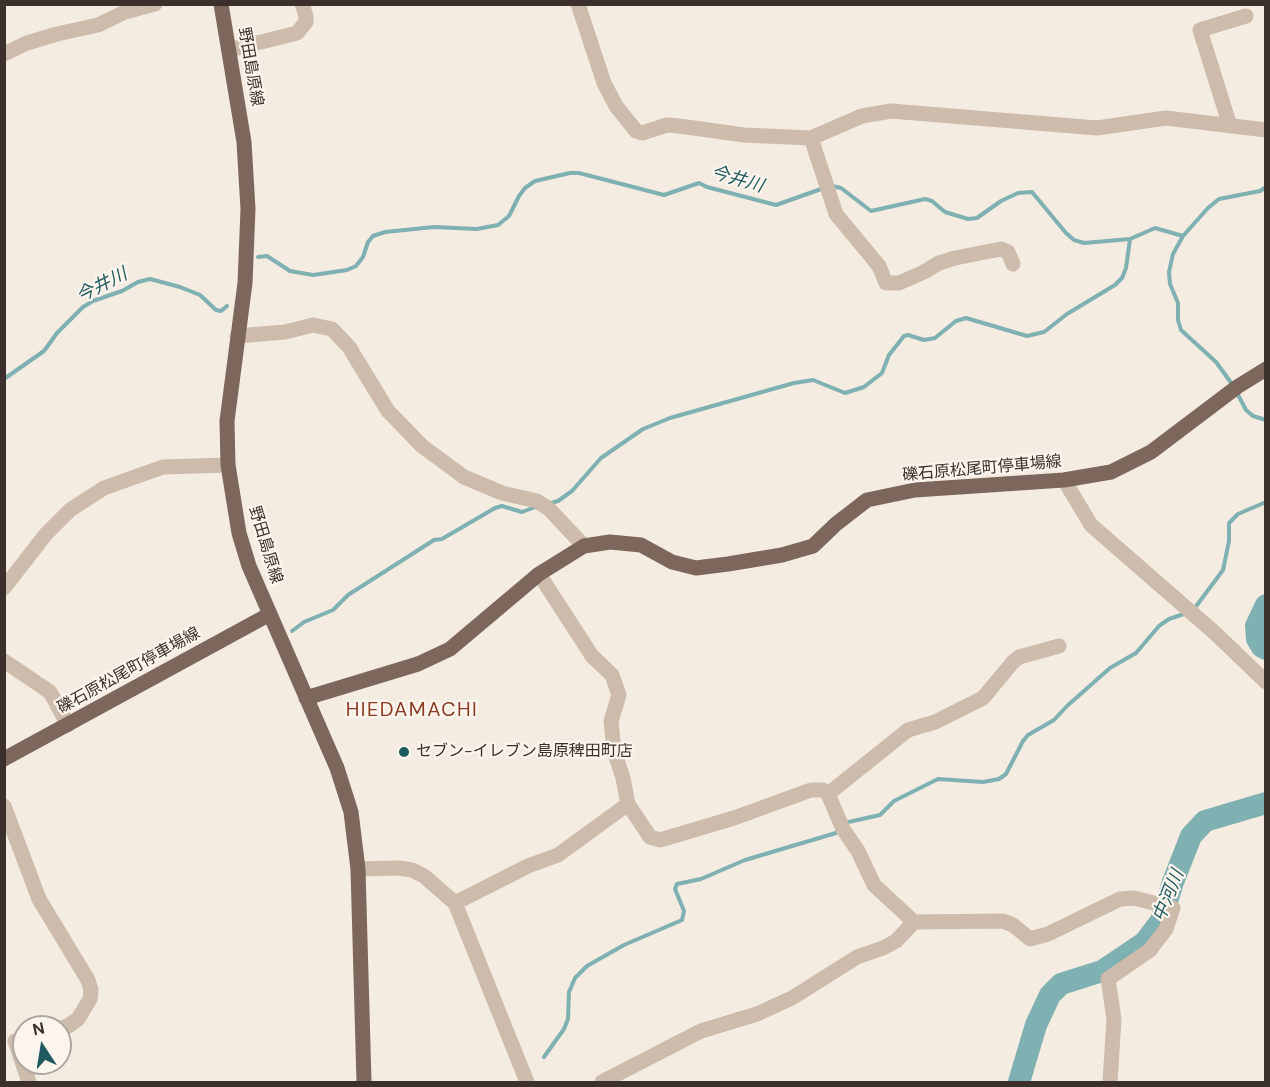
<!DOCTYPE html>
<meta charset="utf-8">
<style>
body{margin:0}
#map{position:relative;width:1270px;height:1087px;overflow:hidden;background:#f4ebe1;font-family:"DM Sans",sans-serif}
canvas{display:block}
.frame{position:absolute;inset:0;border:6px solid #3b302b;pointer-events:none}
.north{position:absolute;left:12px;top:1015px;width:60px;height:60px;box-sizing:border-box;background:#fbf5ee;border:2px solid #aea6a0;border-radius:50%;rotate:348deg;font-size:16px;font-weight:700;line-height:24px;text-align:center;color:#3b302b}
.north::after{content:'';display:block;margin:auto;width:21px;height:27px;background:#1f5a5e;clip-path:polygon(50% 0,100% 100%,50% 72%,0 100%)}
</style>
<div id="map">
<canvas width="1270" height="1087"></canvas>
<div class="frame"></div>
<div class="north">N</div>
</div>
<script>
const c = document.querySelector('canvas').getContext('2d');
c.lineJoin = 'round';
const shape = rows => new Path2D(rows.map(r => 'M' + r).join(''));
function trace(path, color, width, dash) { c.strokeStyle = color; c.lineWidth = width; c.lineCap = dash ? 'butt' : 'round'; c.setLineDash(dash || []); c.stroke(path); }
function drawText(font, color, halo, rows, align = 'center') {
  c.font = font + ' "DM Sans","Noto Sans JP",sans-serif'; c.lineWidth = 4.5; c.setLineDash([]); c.textBaseline = 'middle'; c.strokeStyle = halo; c.fillStyle = color; for (const [text, x, y, turn = 0] of rows) {
    c.save(); c.translate(x, y); c.rotate((+turn || 0) * Math.PI / 180); c.textAlign = isNaN(turn) ? turn : align; if (halo) c.strokeText(text, 0, 0); c.fillText(text, 0, 0); c.restore();
  }
}
trace(shape([
 [832,186,841,188,871,211,925,199,932,201,945,212,968,219,977,218,1001,201,1018,193,1032,192,1066,233,1074,240,1084,243,1130,239,1155,228,1183,236,1208,208,1219,199,1260,191,1266,187],
 [1183,236,1173,254,1169,272,1170,284,1178,303,1178,320,1181,330,1216,362,1232,384],
 [258,257,267,256,290,271,313,275,347,270,356,266,363,257,368,242,373,236,385,232,434,227,477,229,498,225,509,216,519,196,525,188,535,181,570,173,579,173,664,195,699,183,707,187,776,205,824,188],
 [4,379,44,351,57,333,83,307,93,301,122,291,138,282,150,279,180,287,200,295,216,310,221,311,227,306],
 [1237,393,1246,410,1253,416,1266,420],
 [548,504,558,501,572,491,601,458,643,429,670,418,794,383,813,380,845,393,864,387,882,373,889,355,904,336,908,335,924,340,935,338,956,321,966,318,1027,336,1044,332,1067,314,1115,285,1122,278,1126,268,1130,239],
 [1194,609,1223,570,1229,541,1229,523,1238,514,1266,502],
 [292,631,304,622,333,610,348,595,434,540,442,539,495,508,502,506,522,512,538,506],
 [844,823,880,815,894,801,938,779,983,782,999,779,1006,774,1023,741,1028,735,1054,720,1067,706,1110,668,1136,653,1159,626,1169,619,1187,613],
 [544,1057,564,1029,568,1019,569,992,575,978,587,966,624,945,682,920,684,911,675,889,677,884,701,879,745,860,836,833,839,828]
]), '#7fb0b2', 4);
trace(shape([
 [1266,605,1256,626,1257,639,1262,647,1266,649],
 [1019,1082,1036,1025,1050,995,1061,984,1102,971,1145,942,1161,921,1173,882,1191,836,1205,821,1266,803]
]), '#7fb0b2', 22);
trace(shape([
 [578,4,604,83,616,106,636,131,642,133,667,125,679,126,744,135,811,138,862,116,891,111,1097,128,1166,118,1266,130],
 [229,50,297,33,306,22,306,16,302,4],
 [4,54,27,43,57,34,98,25,125,12,155,4],
 [1230,126,1200,30,1246,16],
 [811,138,836,214,879,266,886,283,899,283,924,272,939,263,955,258,1001,249,1008,252,1013,264],
 [237,336,285,332,313,325,332,329,349,347,388,411,422,446,464,477,502,493,537,501,549,509,584,546],
 [1064,480,1091,525,1215,633,1266,682],
 [539,574,592,656,612,675,619,695,611,721,614,751,623,778,628,804,650,837,660,840,734,818,811,790,823,790,828,794,843,829,858,851,874,885,914,922,896,941,883,948,857,957,792,998,757,1014,701,1031,602,1082],
 [4,588,46,534,70,510,104,488,163,467,228,465],
 [4,661,50,692,68,725],
 [828,794,908,730,935,722,983,698,1013,662,1019,657,1059,646],
 [4,806,39,899,88,980,91,990,90,999,78,1019,68,1026,60,1028],
 [358,869,399,868,412,870,424,876,455,903],
 [914,922,1003,921,1013,925,1030,939,1048,934,1120,899,1134,898,1173,908,1166,929,1150,950,1108,979,1114,1019,1110,1082],
 [15,1041,29,1082],
 [527,1082,455,903,528,866,558,855,628,804]
]), '#cdbbac', 15);
trace(shape([
 [221,4,244,142,248,209,245,283,227,421,228,465,239,533,249,566,337,768,351,812,358,869,364,1082],
 [306,698,418,664,450,649,539,574,584,546,610,542,641,545,672,562,696,568,728,564,782,555,813,546,836,524,867,500,915,490,1064,480,1111,472,1151,452,1237,387,1266,369],
 [4,759,270,614]
]), '#7d675c', 15);
for (const [x, y, r, color] of [
 [404,752,6,"#1f5a5e"]
]) { const dot = new Path2D(); dot.arc(x, y, r, 0, 2 * Math.PI); c.fillStyle = color; c.fill(dot); trace(dot, '#fbf5ee', 2); }
drawText('16px', '#3b302b', '#fbf5ee', [
 ["野田島原線",250,67,80],
 ["礫石原松尾町停車場線",982,469,-5],
 ["野田島原線",265,545,73],
 ["礫石原松尾町停車場線",129,671,-29]
]);
drawText('16px', '#3b302b', '#fbf5ee', [
 ["セブン-イレブン島原稗田町店",416,752]
], 'left');
drawText('italic 18px', '#1f5a5e', '#fbf5ee', [
 ["今井川",737,180,16],
 ["今井川",102,286,-27],
 ["中河川",1169,896,-68]
]);
c.letterSpacing = '1.5px';
drawText('20px', '#8c3b22', '#fbf5ee', [
 ["HIEDAMACHI",412,711]
]);
c.letterSpacing = '0px';
</script>
